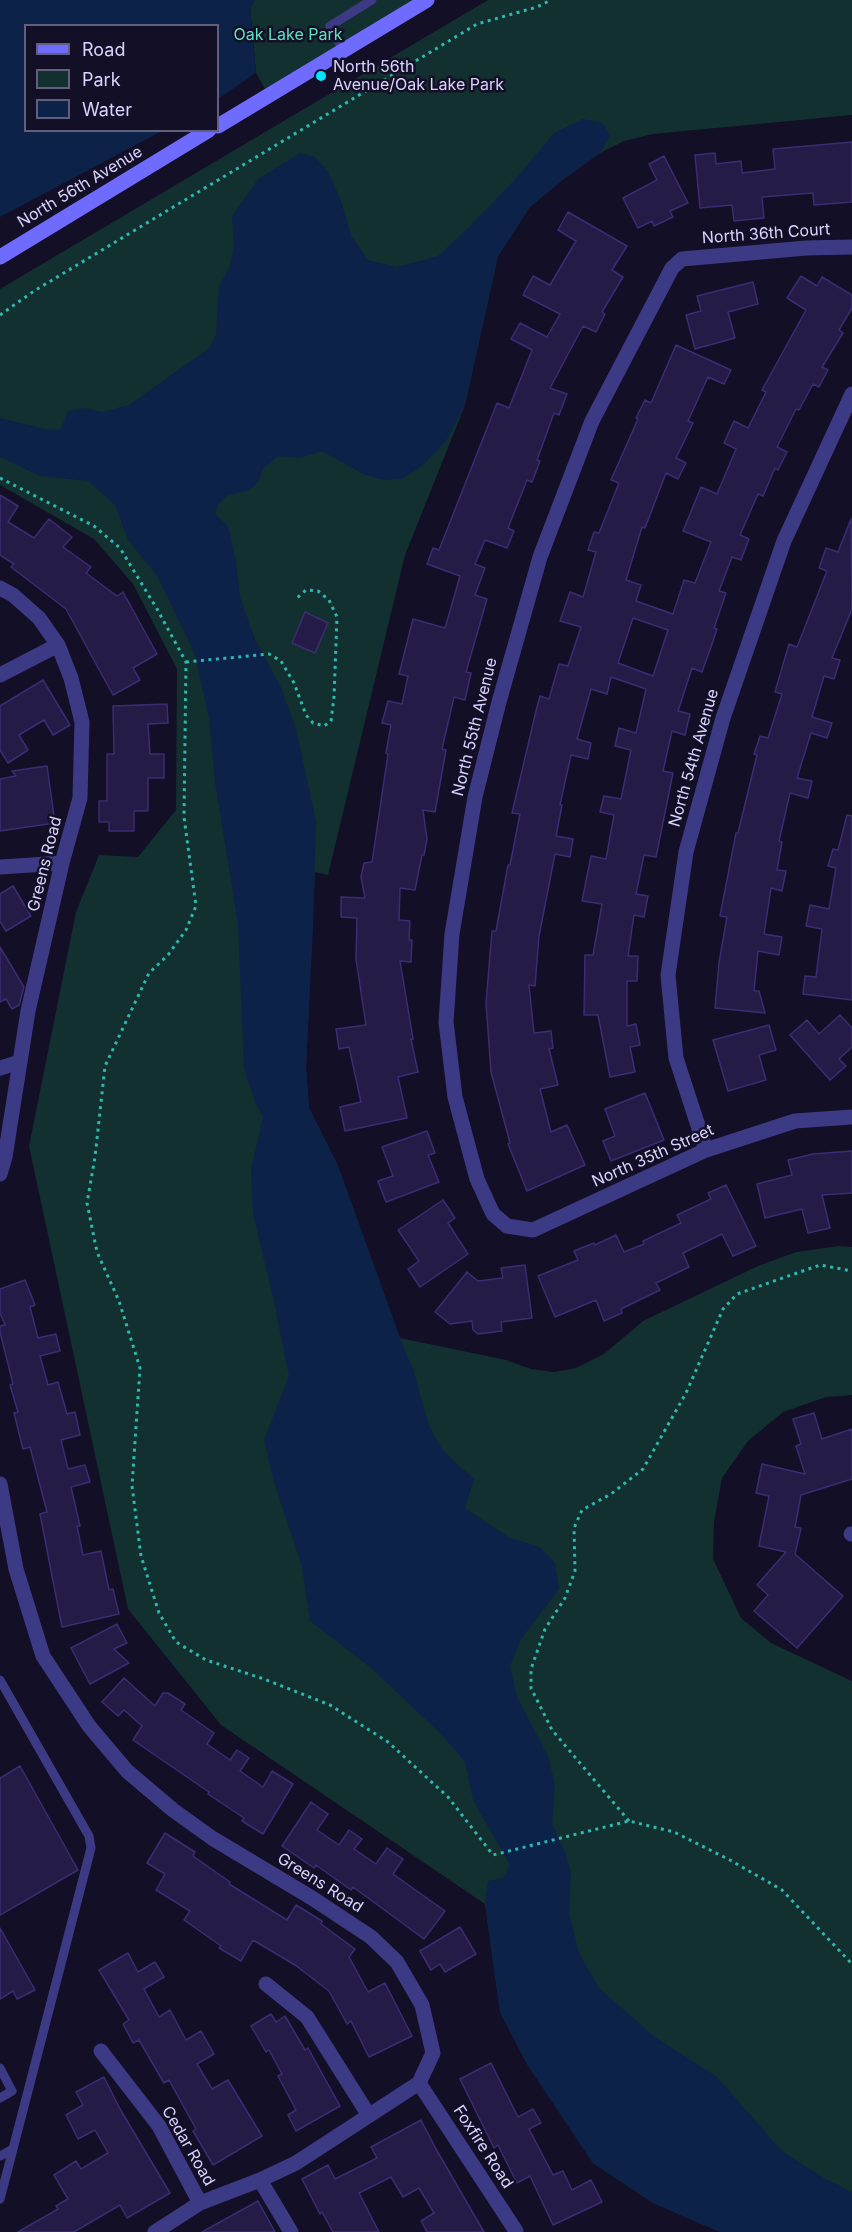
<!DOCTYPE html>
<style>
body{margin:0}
#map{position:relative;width:852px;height:2232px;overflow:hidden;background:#130f26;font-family:Inter,sans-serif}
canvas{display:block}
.legend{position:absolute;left:24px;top:24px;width:195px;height:108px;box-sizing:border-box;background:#130f26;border:2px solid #625e7d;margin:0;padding:8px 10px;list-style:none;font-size:18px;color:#d9d4ff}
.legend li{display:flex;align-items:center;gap:12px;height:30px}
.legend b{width:30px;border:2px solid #625e7d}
</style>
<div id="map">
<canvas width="852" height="2232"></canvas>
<ul class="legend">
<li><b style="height:8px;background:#6f6bff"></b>Road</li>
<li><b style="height:16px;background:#12302f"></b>Park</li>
<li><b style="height:16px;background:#0c2248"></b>Water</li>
</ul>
</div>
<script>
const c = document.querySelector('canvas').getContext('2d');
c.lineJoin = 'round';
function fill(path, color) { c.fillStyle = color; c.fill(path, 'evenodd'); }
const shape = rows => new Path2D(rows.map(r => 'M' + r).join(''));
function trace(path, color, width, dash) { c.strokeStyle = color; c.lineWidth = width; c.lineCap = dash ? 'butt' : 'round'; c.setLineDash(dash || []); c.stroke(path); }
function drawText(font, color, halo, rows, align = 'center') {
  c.font = font + ' Inter,sans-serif'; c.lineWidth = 5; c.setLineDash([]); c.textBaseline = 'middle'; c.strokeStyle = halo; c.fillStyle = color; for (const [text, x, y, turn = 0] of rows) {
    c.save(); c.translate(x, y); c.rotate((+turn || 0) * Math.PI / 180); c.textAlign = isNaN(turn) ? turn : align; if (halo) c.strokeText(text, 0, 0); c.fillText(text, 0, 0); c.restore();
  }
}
fill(shape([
 [255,0,415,0,265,89,256,73,250,7],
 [488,0,852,0,852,115,653,134,624,141,600,153,565,178,530,207,498,256,465,405,405,555,328,875,315,872,306,1067,309,1108,338,1166,400,1338,506,1360,531,1369,554,1372,576,1368,604,1354,643,1321,758,1266,796,1252,839,1246,852,1247,852,1395,826,1397,783,1412,748,1441,722,1478,714,1522,713,1559,741,1618,771,1643,852,1681,852,2232,720,2232,653,2203,593,2163,527,2064,500,2012,485,1904,221,1725,128,1609,29,1146,76,912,99,855,138,857,176,810,177,669,133,584,94,539,0,485,0,289]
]), '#12302f');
fill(shape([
 [0,0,255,0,250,7,256,73,218,99,218,26,26,26,26,130,162,131,0,217],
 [583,119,603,123,610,136,600,153,565,178,530,207,498,256,465,405,446,441,422,466,402,479,384,480,363,474,322,451,299,458,278,456,263,469,258,482,249,490,227,496,219,503,215,514,228,526,236,561,240,597,255,639,281,687,296,729,316,821,313,927,306,1067,309,1108,338,1166,400,1338,414,1372,429,1426,443,1451,474,1479,465,1508,510,1538,540,1547,555,1563,559,1589,521,1639,510,1666,517,1697,548,1756,555,1785,552,1824,565,1852,571,1872,569,1913,579,1953,599,1988,655,2037,717,2077,782,2151,824,2178,852,2192,852,2232,720,2232,653,2203,593,2163,527,2064,500,2012,485,1904,488,1881,503,1878,510,1865,473,1800,465,1762,441,1734,371,1668,310,1621,302,1567,275,1486,264,1440,289,1376,273,1297,253,1214,251,1169,263,1117,255,1102,244,1068,238,924,215,782,209,718,194,652,157,576,128,540,115,505,88,481,40,476,0,457,0,418,46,429,60,430,68,411,85,408,102,412,129,405,209,348,216,334,219,286,229,268,234,248,232,216,258,179,300,153,315,157,328,172,340,198,351,235,368,260,397,267,438,256,470,226,519,175,554,133]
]), '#0c2248');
const building = shape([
 [852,142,852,202,814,205,813,193,762,197,764,218,734,221,732,205,700,208,695,155,715,153,716,164,741,161,742,173,775,169,773,149,852,142],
 [664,156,688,203,670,211,673,217,654,226,652,221,638,228,623,198,657,180,649,164,664,156],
 [568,212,627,246,612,270,623,277,602,312,605,314,596,332,583,326,550,388,567,394,559,415,554,413,537,460,540,461,532,482,527,480,508,528,514,531,507,548,485,540,475,564,485,568,475,595,487,599,466,672,471,673,465,700,454,697,442,749,446,750,435,812,423,810,427,839,424,855,422,855,415,890,400,888,399,920,410,921,409,940,412,940,411,962,400,961,413,1039,411,1039,418,1072,398,1077,407,1118,345,1131,340,1107,361,1102,349,1047,339,1049,336,1029,366,1025,356,959,357,918,341,917,341,897,365,898,361,877,364,863,372,862,388,754,386,753,391,725,382,723,388,701,402,704,408,676,399,674,413,619,445,628,460,576,427,564,433,548,439,550,497,403,509,408,532,350,511,339,520,323,547,337,560,314,523,295,533,276,550,285,576,241,558,230,568,212],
 [801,276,817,286,822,277,852,295,852,308,839,330,843,333,822,367,828,370,819,387,813,384,799,410,796,409,777,447,787,452,778,470,775,468,763,496,758,494,740,535,749,539,741,560,732,557,719,591,726,593,714,628,717,629,712,644,702,672,692,668,678,711,690,714,685,735,672,731,663,771,673,773,656,857,644,855,636,894,648,896,644,917,634,915,628,956,638,956,637,981,627,981,627,1026,636,1024,640,1045,630,1047,635,1072,610,1077,598,1015,584,1015,585,955,593,955,602,904,582,901,591,856,606,859,614,815,600,812,604,796,621,799,631,750,615,746,619,728,636,733,646,689,611,677,607,694,591,689,577,739,591,743,588,759,571,755,560,805,562,805,556,836,573,839,570,857,555,854,539,936,535,986,529,985,534,1033,551,1031,553,1048,549,1049,558,1085,540,1089,551,1132,567,1125,585,1165,527,1191,508,1144,510,1143,491,1072,486,1003,492,931,496,931,508,865,510,865,520,814,512,813,536,711,540,696,549,699,559,664,568,666,581,627,560,621,570,592,583,597,596,552,588,550,594,532,599,533,619,483,611,480,638,419,636,418,645,400,651,403,676,345,731,370,724,384,708,377,688,421,693,423,676,458,686,463,678,479,666,473,645,528,642,527,626,580,641,585,636,601,673,614,684,580,695,583,711,542,683,531,701,487,717,494,736,449,724,443,734,421,748,428,766,392,762,390,806,310,787,298,801,276],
 [633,618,668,630,653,676,618,663,633,618],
 [753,282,758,304,728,312,735,338,695,349,686,315,701,311,697,296,753,282],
 [0,495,18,506,8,522,34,538,49,519,72,537,63,547,91,567,86,573,117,596,123,592,157,654,133,668,140,680,113,695,66,609,11,567,14,564,0,555,0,495],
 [851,519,852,609,832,658,840,660,834,679,824,676,812,717,832,723,827,738,811,733,797,778,812,781,808,798,790,793,779,841,782,842,777,870,786,871,782,891,771,888,764,934,782,937,779,955,758,951,754,991,759,991,765,1013,715,1008,719,963,727,917,720,916,736,833,738,833,757,755,754,754,760,736,768,738,782,694,775,692,789,644,797,647,827,571,819,568,826,548,838,552,851,519],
 [305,612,328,623,315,653,292,643,305,612],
 [43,680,70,725,53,735,44,720,19,735,28,750,8,763,0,750,0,706,43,680],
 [167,704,168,723,148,724,150,754,164,754,164,778,148,778,148,811,134,811,134,831,109,831,109,822,99,822,99,801,107,801,107,754,114,754,113,706,167,704],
 [47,766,55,823,0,831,0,779,16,776,12,771,47,766],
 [847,815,852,816,852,1000,803,994,805,976,816,977,822,929,806,926,810,905,829,909,836,868,828,866,833,849,838,850,847,815],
 [13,886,31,916,6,931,0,921,0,894,13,886],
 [0,947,24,987,19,1005,12,1009,6,999,0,1002,0,947],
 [840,1015,852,1028,852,1047,839,1059,846,1066,830,1080,790,1035,807,1020,819,1034,840,1015],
 [769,1025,776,1050,759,1055,766,1080,728,1091,713,1040,769,1025],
 [645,1093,664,1140,611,1161,603,1141,615,1136,605,1109,645,1093],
 [427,1131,435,1153,428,1155,439,1182,386,1202,378,1181,393,1176,382,1147,427,1131],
 [852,1151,852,1193,822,1195,830,1228,808,1233,802,1209,765,1218,757,1184,792,1175,788,1160,813,1154,852,1151],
 [726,1185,756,1246,733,1256,722,1234,683,1253,689,1267,656,1283,660,1290,621,1309,622,1313,604,1321,596,1300,555,1317,538,1276,578,1260,574,1251,594,1243,595,1245,616,1235,624,1252,644,1244,643,1241,681,1223,677,1215,711,1199,708,1193,726,1185],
 [443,1200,455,1218,448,1223,468,1254,420,1287,408,1269,419,1261,398,1230,443,1200],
 [525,1265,532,1318,501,1322,502,1331,478,1334,473,1330,472,1321,450,1324,435,1312,467,1272,478,1281,503,1278,501,1268,525,1265],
 [25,1280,35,1305,30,1307,38,1338,56,1334,60,1351,40,1356,48,1385,58,1382,67,1414,75,1412,80,1435,61,1440,68,1469,85,1465,90,1482,71,1487,80,1526,77,1526,83,1555,101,1551,109,1590,113,1589,119,1614,62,1627,40,1514,47,1512,30,1447,23,1449,14,1413,18,1412,10,1385,13,1384,0,1332,0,1326,5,1325,0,1313,0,1289,25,1280],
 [814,1413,822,1439,852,1429,852,1479,801,1495,795,1527,801,1528,795,1554,843,1596,797,1648,754,1611,768,1595,757,1585,786,1552,759,1546,769,1496,756,1493,762,1464,805,1474,796,1446,801,1444,793,1419,814,1413],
 [117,1624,127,1643,114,1649,129,1663,90,1684,71,1648,117,1624],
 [124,1678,155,1706,163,1693,168,1693,185,1704,181,1710,214,1733,207,1744,230,1760,237,1750,249,1758,240,1771,263,1787,272,1771,293,1784,263,1834,242,1821,244,1818,208,1794,209,1792,133,1740,142,1726,124,1710,118,1716,102,1702,124,1678],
 [20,1766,78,1870,0,1915,0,1778,20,1766],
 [311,1802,328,1814,317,1830,339,1845,349,1830,362,1839,354,1849,376,1864,387,1848,403,1859,393,1874,445,1911,424,1939,353,1887,351,1890,316,1865,314,1868,282,1846,311,1802],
 [165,1833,195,1852,193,1856,230,1882,229,1884,287,1920,296,1905,322,1921,321,1924,355,1949,349,1957,368,1992,385,1983,412,2036,369,2057,351,2021,347,2024,329,1991,295,1965,253,1940,241,1961,219,1948,221,1946,184,1920,190,1911,156,1890,165,1874,147,1863,165,1833],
 [460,1927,476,1954,445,1972,440,1964,431,1970,420,1951,460,1927],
 [0,1928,35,1990,17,1999,13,1991,0,1999,0,1928],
 [128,1953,138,1972,155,1962,164,1977,144,1989,159,2017,170,2010,186,2040,201,2031,214,2054,197,2064,212,2089,228,2080,262,2136,213,2165,193,2131,196,2129,169,2080,164,2083,139,2040,133,2043,123,2024,129,2020,99,1970,128,1953],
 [271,2014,276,2022,285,2016,305,2050,308,2048,340,2106,296,2131,288,2115,296,2110,278,2076,282,2074,269,2050,266,2052,251,2026,271,2014],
 [491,2063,518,2117,533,2109,541,2123,529,2129,553,2175,563,2171,572,2190,591,2180,602,2202,553,2225,530,2176,517,2183,498,2145,494,2148,460,2079,491,2063],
 [104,2077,120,2109,170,2193,127,2218,120,2205,74,2232,18,2232,58,2209,56,2206,68,2199,54,2175,76,2161,81,2169,108,2153,95,2130,78,2139,66,2115,83,2105,76,2092,104,2077],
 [421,2120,436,2149,484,2232,427,2232,421,2221,434,2213,419,2188,403,2197,391,2177,359,2193,379,2232,333,2232,322,2212,320,2214,302,2179,328,2165,335,2179,377,2158,371,2147,421,2120],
 [258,2201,275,2232,202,2232,258,2201]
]);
fill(building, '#241b47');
trace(building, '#3b2d73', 1.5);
trace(shape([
 [0,315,34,291,477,24,537,7,551,0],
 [0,478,94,526,120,548,157,609,186,662,184,817,196,906,186,930,168,955,149,973,105,1066,95,1157,87,1203,97,1252,119,1301,140,1368,132,1486,141,1556,159,1613,176,1642,206,1660,264,1679,330,1705,388,1742,448,1797,493,1855,629,1821,674,1832,730,1860,782,1890,852,1964],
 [186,662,269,654,281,661,294,683,306,715,313,723,324,726,331,721,334,697,337,617,329,600,318,591,306,590,297,598],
 [629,1821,552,1730,531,1688,531,1669,545,1629,565,1598,575,1571,574,1528,582,1510,611,1494,643,1469,686,1393,723,1309,737,1294,820,1265,852,1271]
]), '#2fb8b0', 3, [3, 4.5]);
trace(shape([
 [343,50,330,26,372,0],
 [0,1680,89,1836,91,1848,0,2199],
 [0,2068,12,2091,0,2098],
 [0,2156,13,2149]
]), '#3d3a85', 9);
trace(shape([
 [852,247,806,248,682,259,672,268,592,421,540,557,499,702,475,797,452,934,446,1022,455,1097,477,1179,493,1214,507,1226,533,1230,706,1150,795,1121,852,1117],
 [0,588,13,595,39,618,58,645,71,678,82,722,80,798,62,863,28,1011,5,1157,0,1174],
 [0,675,58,645],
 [0,867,62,863],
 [0,1068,20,1062],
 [706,1150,676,1058,668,975,686,852,723,718,784,541,852,394],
 [0,1484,16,1569,43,1656,89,1726,127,1771,173,1810,212,1838,312,1898,371,1937,397,1962,422,2005,433,2053,419,2083,296,2163,260,2180,200,2203,155,2232],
 [851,1534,852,1534],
 [266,1984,307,2017,368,2114],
 [101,2051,159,2126,200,2203],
 [419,2083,516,2231],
 [260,2180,291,2232]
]), '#3d3a85', 15);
trace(shape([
 [218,126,427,0],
 [0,257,209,130]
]), '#6f6bff', 15);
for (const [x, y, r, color] of [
 [321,76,6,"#00e5ff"]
]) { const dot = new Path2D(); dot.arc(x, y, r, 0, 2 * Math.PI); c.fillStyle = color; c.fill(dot); trace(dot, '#130f26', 2); }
drawText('16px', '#5fe0c0', '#130f26', [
 ["Oak Lake Park",288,35]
]);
drawText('16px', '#d9d4ff', '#130f26', [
 ["North 56th",333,67],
 ["Avenue/Oak Lake Park",333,85]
], 'left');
drawText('16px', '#d9d4ff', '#130f26', [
 ["North 56th Avenue",80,187,-31],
 ["North 36th Court",766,234,-4],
 ["North 55th Avenue",475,727,-76],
 ["North 54th Avenue",694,758,-74],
 ["Greens Road",45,864,-76],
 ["North 35th Street",653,1156,-24],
 ["Greens Road",320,1883,32],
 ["Cedar Road",188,2146,60],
 ["Foxfire Road",483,2147,57]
]);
</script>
